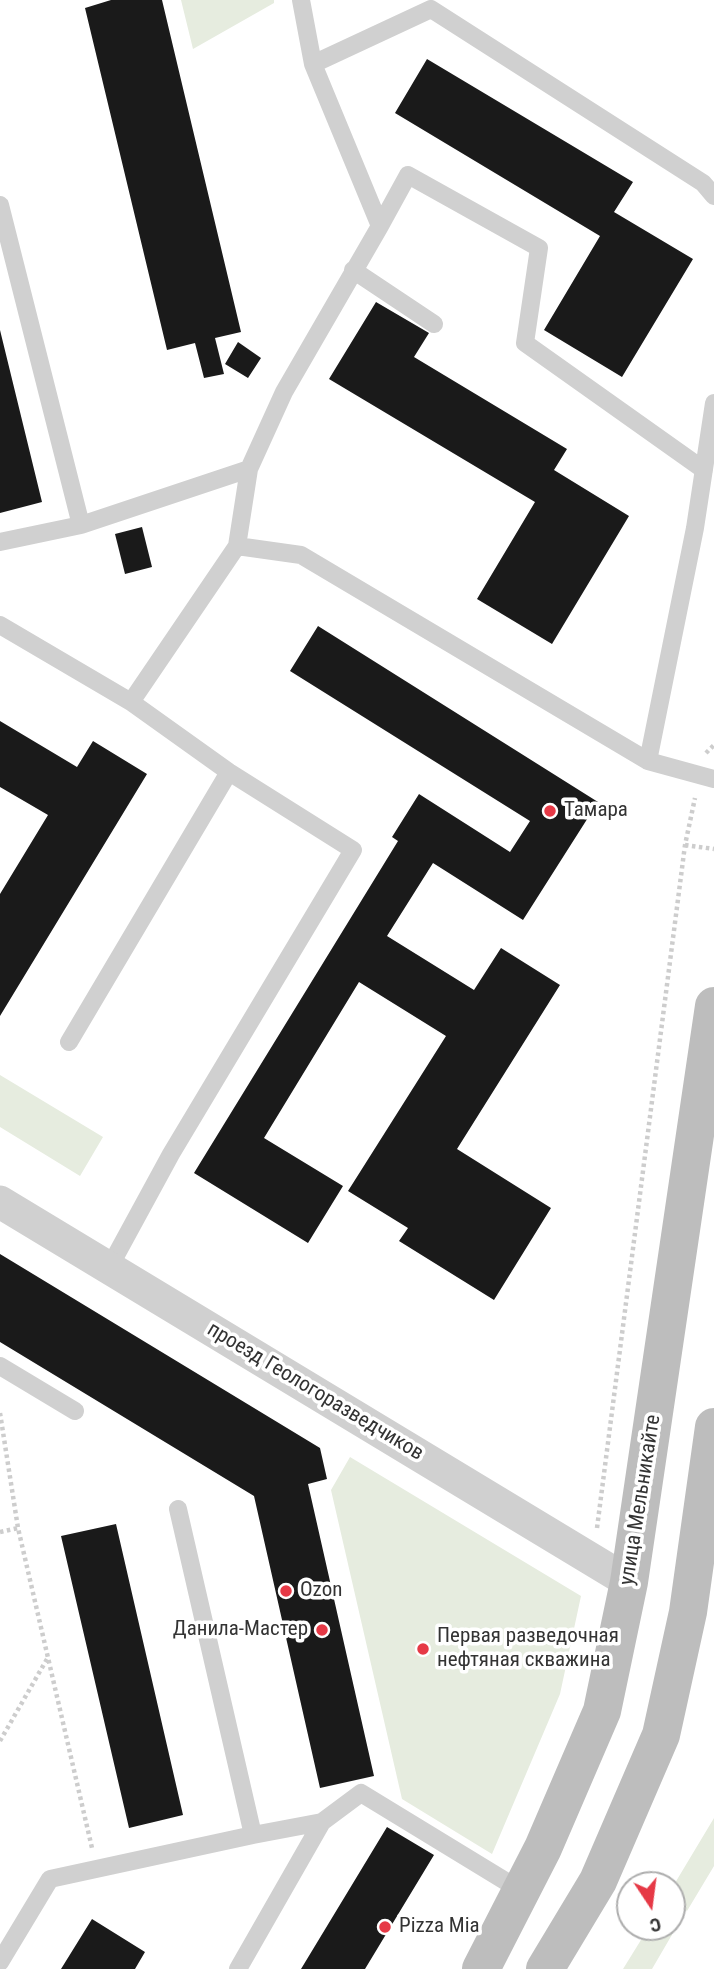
<!DOCTYPE html>
<html>
<head>
<meta charset="utf-8">
<style>
  body { margin:0 }
  #map { position:relative; width:714px; height:1969px; overflow:hidden; background:#fff; font-family:"Roboto Condensed",sans-serif }
  canvas { display:block }
  .north { position:absolute; left:616px; top:1871px; width:70px; height:70px; box-sizing:border-box; background:#fff; border:2px solid #adadad; border-radius:50%; rotate:167deg; font-size:19px; font-weight:700; line-height:28px; text-align:center; color:#333 }
  .north::after { content:''; display:block; margin:auto; width:24px; height:32px; background:#e63946; clip-path:polygon(50% 0,100% 100%,50% 72%,0 100%) }
</style>
</head>
<body>
<div id="map">
<canvas width="714" height="1969"></canvas>
<div class="north">С</div>
</div>
<script>
const context = document.querySelector('canvas').getContext('2d');
context.lineJoin = 'round';
function paint(path, color) { context.fillStyle = color; context.fill(path, 'evenodd'); }
const toPath = rows => new Path2D(rows.map(r => 'M' + r).join(''));
function strokePath(path, color, width, dash) { context.strokeStyle = color; context.lineWidth = width; context.lineCap = dash ? 'butt' : 'round'; context.setLineDash(dash || []); context.stroke(path); }
function label(font, color, halo, rows, align = 'center') {
  context.font = font + ' "Roboto Condensed",sans-serif'; context.lineWidth = 7; context.setLineDash([]); context.textBaseline = 'middle'; context.strokeStyle = halo; context.fillStyle = color; for (const [text, x, y, turn = 0] of rows) {
    context.save(); context.translate(x, y); context.rotate((+turn || 0) * Math.PI / 180); context.textAlign = isNaN(turn) ? turn : align; if (halo) context.strokeText(text, 0, 0); context.fillText(text, 0, 0); context.restore();
  }
}
paint(toPath([
  [181,0,274,0,274,3,193,49],
  [0,1075,103,1137,80,1176,0,1127],
  [350,1457,581,1596,560,1694,492,1854,402,1799,331,1490],
  [714,1818,714,1866,687,1911,672,1902,672,1888],
  [649,1927,663,1927,673,1933,652,1969,623,1969]
]), '#e6ecdf');
paint(toPath([
  [111,0,162,0,241,332,215,338,224,374,204,378,195,343,167,350,85,8],
  [427,59,633,182,614,212,693,259,622,377,544,330,600,236,395,113],
  [376,302,429,333,414,357,567,449,554,470,629,516,552,644,477,599,535,502,329,379],
  [0,330,42,502,0,513],
  [238,342,261,358,248,378,225,364],
  [142,527,152,567,125,574,115,534],
  [318,626,598,802,523,920,433,863,387,936,474,990,501,948,560,985,457,1149,551,1208,494,1300,399,1241,408,1228,348,1191,446,1036,359,982,264,1138,343,1186,308,1243,194,1173,398,841,392,837,419,794,510,852,530,821,290,671],
  [0,721,77,767,93,741,147,774,0,1016,0,894,48,815,0,787],
  [0,1254,320,1448,327,1479,308,1484,374,1776,320,1788,254,1496,0,1342],
  [116,1524,183,1815,129,1828,61,1536],
  [387,1827,434,1855,365,1969,301,1969],
  [92,1919,145,1952,135,1969,61,1969]
]), '#1a1a1a');
strokePath(toPath([
  [706,753,714,745],
  [685,845,714,849],
  [0,1413,18,1528,92,1848],
  [597,1528,685,845,695,798],
  [0,1532,18,1528],
  [0,1741,47,1659]
]), '#cdcdcd', 4.5, [3.5, 3.5]);
strokePath(toPath([
  [301,0,313,64],
  [0,205,81,525,0,542],
  [353,270,434,324],
  [704,470,525,343,539,248,408,175,380,226,313,64,431,9,703,183,714,196],
  [81,525,249,469],
  [237,546,249,469,284,392,380,226],
  [0,625,131,702,229,772,353,850,171,1154,109,1268],
  [131,702,237,546,301,555,648,761,714,779],
  [648,761,695,528,714,403],
  [69,1042,229,772],
  [0,1366,75,1411],
  [178,1509,253,1835,322,1822],
  [0,1962,50,1879,253,1835],
  [238,1969,322,1822,361,1793,520,1890]
]), '#d0d0d0', 18);
strokePath(toPath([
  [0,1202,629,1582]
]), '#d0d0d0', 33);
strokePath(toPath([
  [481,1969,543,1848,602,1711,629,1582,714,1006],
  [545,1969,598,1881,661,1735,688,1612,714,1427]
]), '#bdbdbd', 38);
for (const [x, y, r, color] of [
  [550,811,7,"#e63946"],
  [286,1591,7,"#e63946"],
  [322,1630,7,"#e63946"],
  [423,1649,7,"#e63946"],
  [385,1927,7,"#e63946"]
]) { const dot = new Path2D(); dot.arc(x, y, r, 0, 2 * Math.PI); context.fillStyle = color; context.fill(dot); strokePath(dot, '#fff', 2.5); }
label('21px', '#333', '#fff', [
  ["Тамара",564,811],
  ["Ozon",300,1591],
  ["Данила-Мастер",308,1630,"right"],
  ["Первая разведочная",437,1637],
  ["нефтяная скважина",437,1661],
  ["Pizza Mia",399,1927]
], 'left');
label('21px', '#333', '#fff', [
  ["проезд Геологоразведчиков",315,1392,31],
  ["улица Мельникайте",641,1500,-81]
]);
</script>
</body>
</html>
